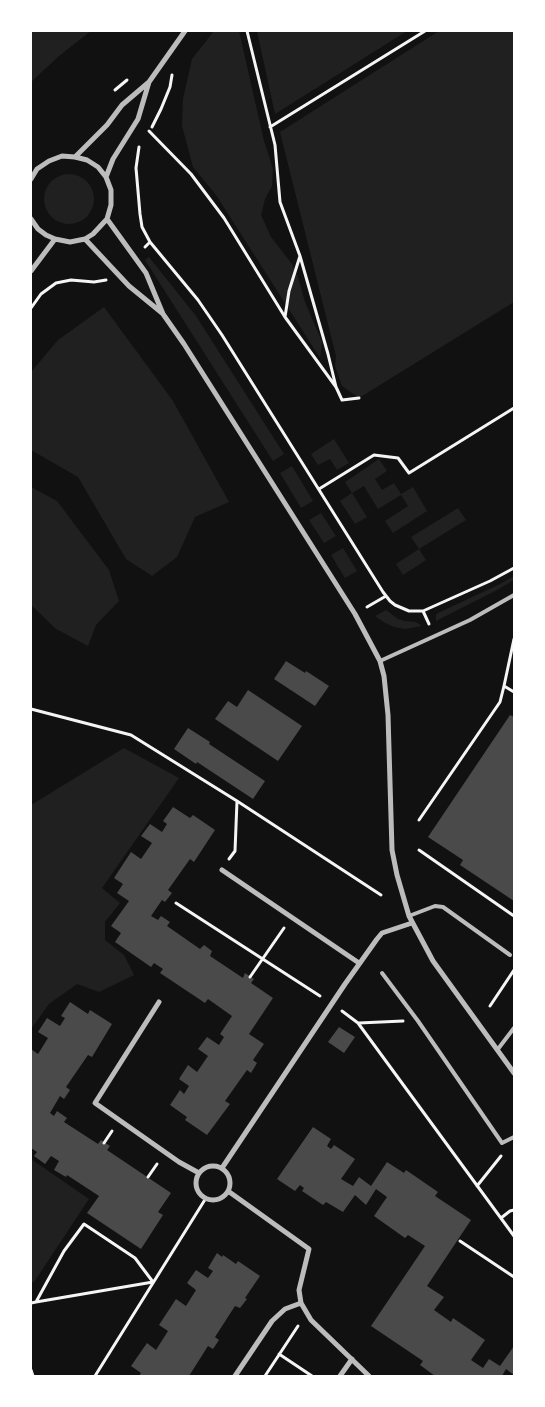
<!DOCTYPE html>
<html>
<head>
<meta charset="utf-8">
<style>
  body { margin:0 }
  #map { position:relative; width:545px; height:1407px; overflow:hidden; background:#111; font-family:"Fira Sans",sans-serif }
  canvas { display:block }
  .frame { position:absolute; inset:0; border:32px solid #fff; pointer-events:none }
</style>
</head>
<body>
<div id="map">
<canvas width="545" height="1407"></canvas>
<div class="frame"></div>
</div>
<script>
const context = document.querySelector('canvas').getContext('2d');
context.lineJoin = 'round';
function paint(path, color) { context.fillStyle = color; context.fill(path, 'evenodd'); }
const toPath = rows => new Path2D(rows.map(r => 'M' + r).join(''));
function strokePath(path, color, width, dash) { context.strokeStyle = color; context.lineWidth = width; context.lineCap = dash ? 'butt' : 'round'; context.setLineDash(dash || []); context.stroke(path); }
paint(toPath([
  [31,31,91,31,59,56,31,82],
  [214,31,239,31,264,141,273,169,272,186,265,199,261,215,271,237,292,264,298,277,305,302,322,342,320,358,216,195,193,167,182,126,183,99,192,59],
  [257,31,407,31,275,114],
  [439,31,514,31,514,302,359,398,342,386,335,366,336,356,280,132],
  '44 199a25 25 0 1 1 50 0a25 25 0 1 1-50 0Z',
  [149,257,196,316,284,454,273,461,145,260],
  [104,307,173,401,229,502,195,517,177,557,152,576,126,559,78,477,31,450,31,372,58,340],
  [334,439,349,463,337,470,330,459,318,465,311,454],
  [379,459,387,471,375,479,382,490,394,483,401,494,413,487,427,511,393,533,385,521,408,506,401,495,378,509,364,486,352,493,367,517,355,524,340,501,352,493,345,482],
  [292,466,313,501,301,508,280,473],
  [31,487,57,501,109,570,119,601,96,625,88,646,56,629,31,605],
  [458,508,466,520,419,549,426,560,403,575,396,564,419,549,411,537],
  [321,513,336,536,324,543,309,520],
  [343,548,357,571,345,578,331,555],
  [514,576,514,580,497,590,436,621,436,615,438,613,500,584],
  [386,610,398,619,405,621,416,622,422,626,405,629,394,627,385,623,375,616],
  [124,748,179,778,102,888,120,903,105,922,105,940,124,955,134,975,99,992,77,984,49,1004,31,1029,31,805],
  [31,1159,89,1199,34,1282,31,1282]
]), '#202020');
paint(toPath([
  [286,661,305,673,306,671,329,686,315,706,274,679],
  [248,690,302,726,278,761,215,719,228,701,237,707],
  [510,715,514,717,514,901,460,865,463,860,428,837],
  [188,728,210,742,209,744,265,781,253,799,197,762,196,764,174,749],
  [173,807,190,818,193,815,215,830,194,862,190,859,168,890,172,893,165,902,162,900,151,916,158,920,161,916,170,922,167,926,200,949,204,945,212,951,210,956,243,978,245,973,254,979,251,983,273,998,249,1034,264,1044,253,1060,257,1063,251,1073,247,1070,225,1101,230,1104,207,1135,185,1120,187,1117,170,1105,180,1090,184,1094,189,1086,179,1079,188,1065,197,1072,208,1056,198,1049,207,1037,219,1045,224,1037,220,1034,232,1016,208,999,205,1003,160,973,163,969,154,963,151,967,115,942,121,933,111,926,129,901,117,893,123,884,114,878,131,852,141,859,152,843,141,836,150,824,162,832,167,824,163,821],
  [70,1002,88,1014,90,1010,112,1024,92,1057,88,1055,66,1087,70,1090,64,1099,60,1096,50,1113,54,1116,57,1111,67,1118,64,1122,98,1144,101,1140,110,1146,107,1150,171,1193,158,1212,163,1215,141,1249,87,1213,99,1196,67,1175,66,1177,54,1170,59,1161,51,1156,45,1164,34,1156,37,1152,31,1148,31,1049,38,1054,48,1038,38,1032,47,1018,60,1026,65,1018,61,1016],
  [339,1027,355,1037,344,1053,328,1042],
  [313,1127,331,1139,327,1146,331,1149,334,1145,355,1159,341,1179,353,1186,359,1177,371,1186,387,1162,404,1173,406,1170,438,1192,435,1196,471,1220,427,1286,444,1297,434,1310,451,1322,453,1318,485,1340,471,1360,483,1368,489,1359,500,1366,514,1346,514,1375,506,1369,502,1376,435,1376,420,1365,423,1361,371,1326,425,1246,408,1235,405,1238,374,1216,387,1197,376,1189,366,1205,355,1195,343,1212,326,1202,323,1205,302,1191,304,1188,300,1185,295,1191,277,1179],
  [217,1253,222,1257,223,1255,236,1264,238,1261,260,1276,245,1298,247,1299,240,1308,235,1306,215,1337,219,1340,213,1349,208,1346,189,1376,139,1376,141,1373,131,1366,147,1343,156,1350,168,1331,159,1325,176,1299,186,1306,196,1290,187,1283,196,1270,208,1278,213,1271,208,1268]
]), '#4a4a4a');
strokePath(toPath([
  [247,31,275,145,280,202,300,256,328,354,336,387],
  [115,90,127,80],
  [152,127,161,109,170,87,172,75],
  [270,127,425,31],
  [149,131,191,174,224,218,285,317,336,387,342,400,359,398],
  [139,147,136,168,140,214,142,227,150,242,145,247],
  [150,242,198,300,222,335,383,592,390,601,395,605,409,611,423,611,490,581,514,568],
  [31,308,41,294,56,283,71,280,94,282,106,280],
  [285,317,289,291,300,256],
  [319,489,374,455,398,458,409,473,514,408],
  [367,607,386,596],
  [423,611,429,624],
  [504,686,514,639],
  [31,709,131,735,237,801,381,895],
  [419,820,500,702,504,686,514,692],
  [419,850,514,916],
  [229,859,235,851,237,801],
  [176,903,320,996],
  [250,977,284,928],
  [490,1006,514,970],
  [342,1011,358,1023,514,1236],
  [359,1023,403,1021],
  [104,1143,112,1131],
  [148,1177,157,1164],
  [477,1186,501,1156],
  [501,1218,510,1211,514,1210],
  [460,1241,514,1277],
  [31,1303,36,1302,64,1251,84,1224,135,1258,153,1282,36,1302],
  [279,1354,312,1376],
  [31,1370,33,1376],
  [95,1376,206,1198],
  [265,1376,298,1326]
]), '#f5f5f5', 3);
strokePath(toPath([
  [380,661,470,620,514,595],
  [409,916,435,906,443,907,510,955],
  [382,973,418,1021,502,1143,514,1137],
  [498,1049,514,1028]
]), '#bcbcbc', 4);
strokePath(toPath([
  [75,157,107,125,122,105,149,82,185,31],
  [106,177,113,159,138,119,149,82],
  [31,179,37,169,49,161,62,156,75,157,87,160,98,167,106,177,111,190,111,205,107,219,93,234,85,239,70,242,55,239,46,235,38,229,31,219],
  [107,219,146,273,163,314,184,344,355,614,380,661,384,676,388,715,392,850,397,875,409,916,433,961,514,1073],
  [85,239,129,286,162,313],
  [31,271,55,239],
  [222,870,359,963],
  [159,1002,95,1103,179,1162,199,1173],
  '196 1183a17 17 0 1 1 34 0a17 17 0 1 1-34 0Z',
  [222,1168,345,984,377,939,382,933,412,923],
  [228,1191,309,1249,299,1290,301,1303,311,1320,369,1376],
  [235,1376,272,1321,285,1309,301,1303],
  [340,1376,352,1359]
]), '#bcbcbc', 5);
</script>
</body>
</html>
